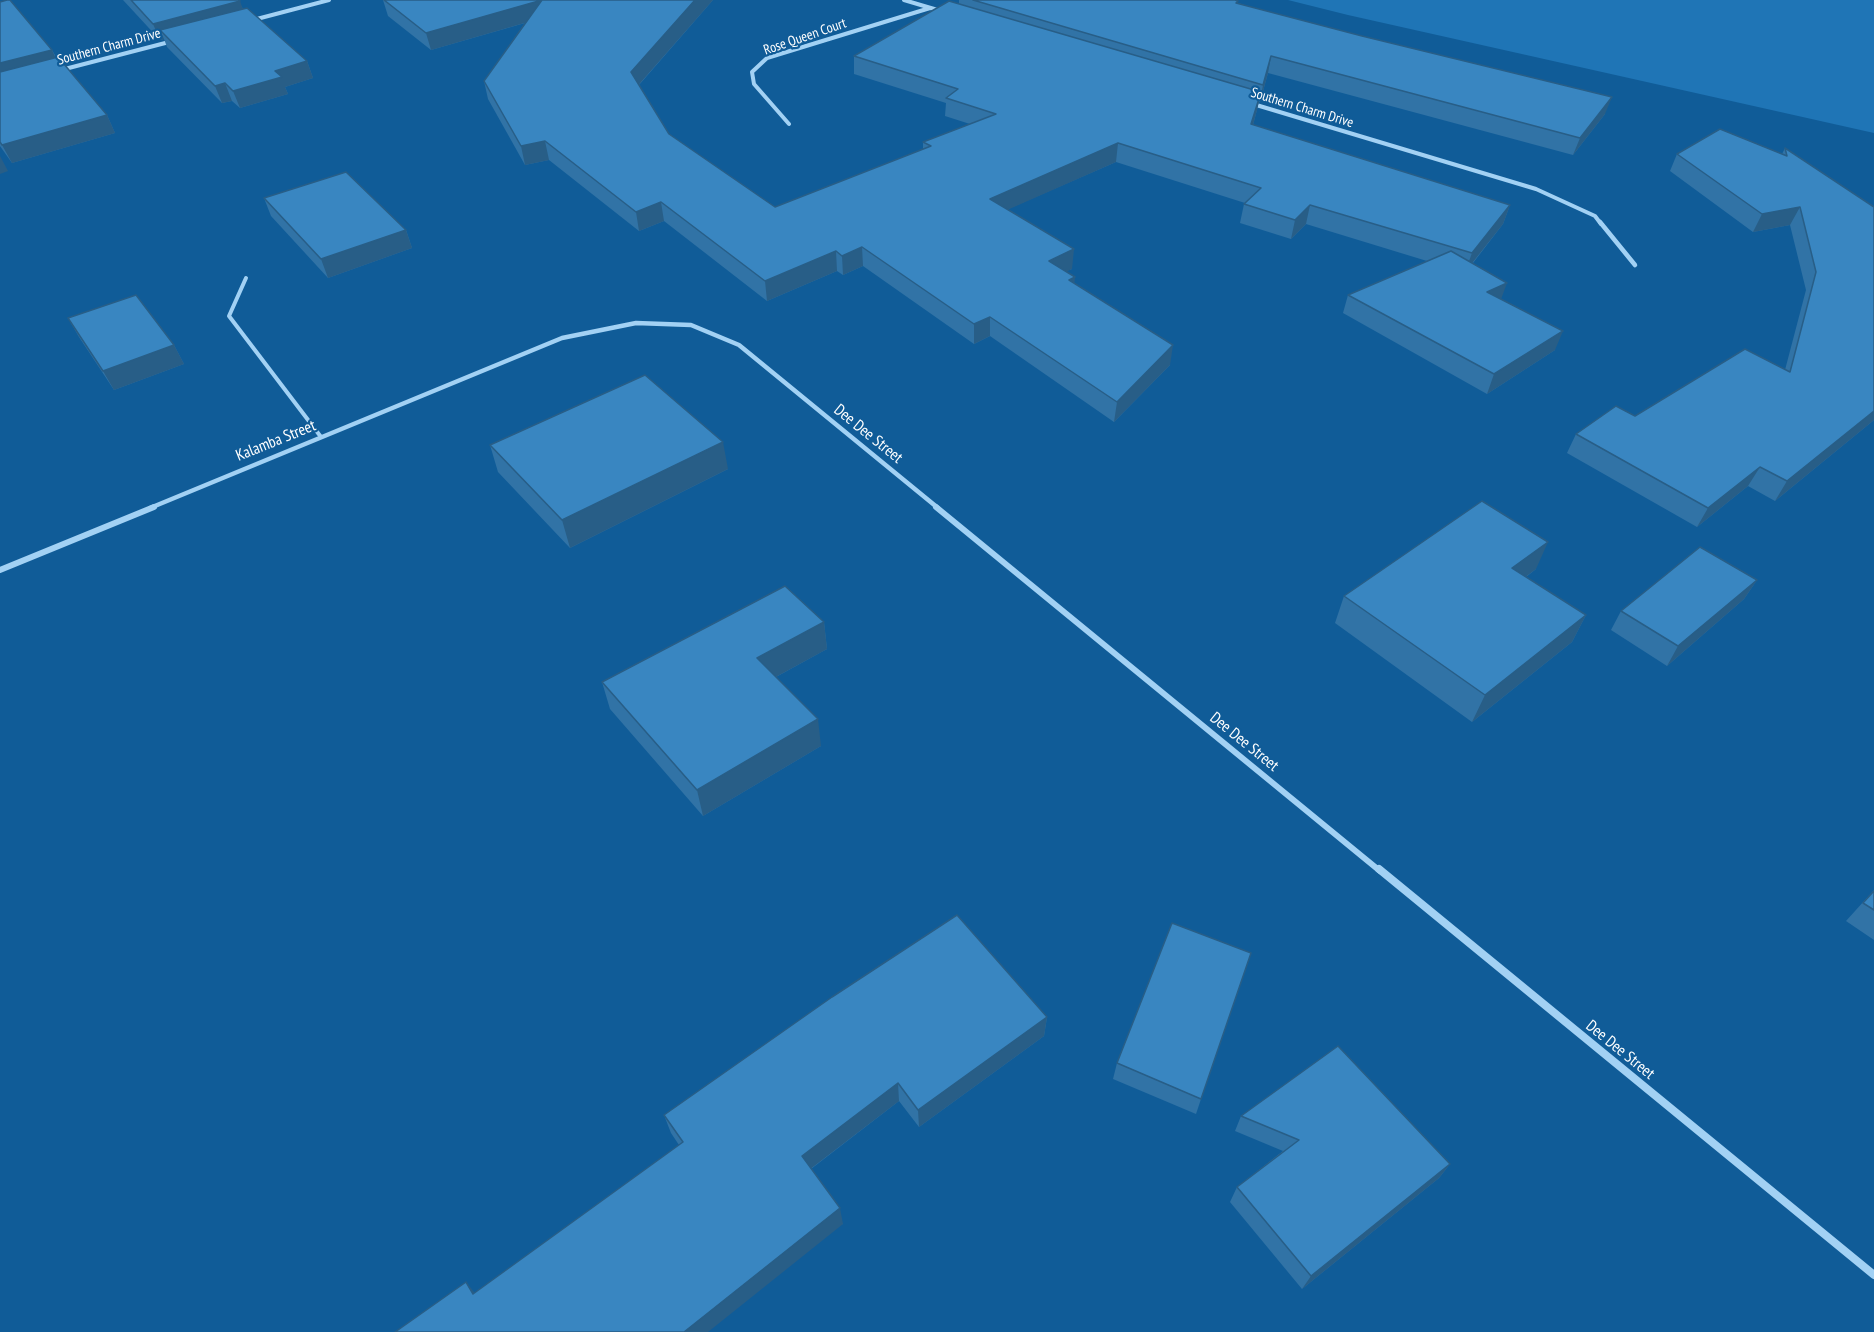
<!DOCTYPE html>
<html>
<head>
<meta charset="utf-8">
<style>
  body { margin:0 }
  canvas { display:block; background:#105c98 }
</style>
</head>
<body>
<canvas width="1874" height="1332"></canvas>
<script>
const context = document.querySelector('canvas').getContext('2d');
context.lineJoin = 'round';
function paint(path, color) { context.fillStyle = color; context.fill(path, 'evenodd'); }
const toPath = rows => new Path2D(rows.map(r => 'M' + r).join(''));
function strokePath(path, color, width, dash) { context.strokeStyle = color; context.lineWidth = width; context.lineCap = dash ? 'butt' : 'round'; context.setLineDash(dash || []); context.stroke(path); }
function label(font, color, halo, rows, align = 'center') {
  context.font = font + ' "PT Sans Narrow",sans-serif'; context.lineWidth = 4.5; context.setLineDash([]); context.textBaseline = 'middle'; context.strokeStyle = halo; context.fillStyle = color; for (const [text, x, y, turn = 0] of rows) {
    context.save(); context.translate(x, y); context.rotate((+turn || 0) * Math.PI / 180); context.textAlign = isNaN(turn) ? turn : align; if (halo) context.strokeText(text, 0, 0); context.fillText(text, 0, 0); context.restore();
  }
}
paint(toPath([
  [1288,0,1874,0,1874,133,1348,15]
]), '#1f75b6');
strokePath(toPath([
  [246,278,229,316,321,437]
]), '#a2d1f4', 4);
strokePath(toPath([
  [904,0,941,11],
  [253,20,329,0],
  [61,70,173,41],
  [1253,104,1536,189,1595,216,1601,224],
  [789,124,754,84,752,72,767,58,930,8]
]), '#a2d1f4', 4);
strokePath(toPath([
  [1600,222,1635,265],
  [150,508,562,338,636,323,691,325,739,345,938,508]
]), '#a2d1f4', 4.5);
strokePath(toPath([
  [936,507,1380,871],
  [0,570,154,507]
]), '#a2d1f4', 6);
strokePath(toPath([
  [1379,869,1874,1275]
]), '#a2d1f4', 8);
paint(toPath([
  [123,0,238,0,243,9,307,61,313,78,285,87,288,94,240,108,232,101,222,103,167,47,164,39,160,40],
  [383,0,713,0,639,85,669,134,775,207,923,149,923,142,970,124,945,116,946,103,854,74,854,56,959,3,959,0,1235,0,1238,3,1605,114,1573,155,1268,73,1260,102,1259,102,1253,125,1510,205,1503,224,1473,263,1501,300,1555,350,1487,394,1343,313,1348,295,1427,261,1306,224,1291,239,1240,223,1244,204,1245,203,1116,162,1008,209,1072,269,1066,271,1074,283,1170,365,1114,422,990,336,974,344,863,266,843,275,837,271,767,301,664,221,639,231,549,160,525,165,488,99,484,81,525,23,431,50,388,16],
  [0,2,52,50,56,57,107,115,115,133,12,163,0,146],
  [1785,148,1874,420,1775,501,1748,486,1697,527,1567,453,1576,434,1785,370,1806,290,1790,225,1753,232,1670,171,1677,154,1782,154],
  [264,198,406,230,412,248,328,278,271,216],
  [68,318,174,345,184,364,114,390,79,337],
  [490,445,728,469,570,548,498,472],
  [1536,569,1526,577,1586,615,1572,642,1472,722,1335,623,1344,596],
  [1757,580,1744,599,1667,666,1611,630,1621,611],
  [824,622,827,649,776,677,821,746,703,816,610,709,602,682],
  [1874,890,1874,940,1846,921],
  [1047,1017,1044,1036,919,1127,899,1101,811,1169,843,1224,475,1293,679,1145,671,1133,664,1115],
  [1117,1063,1201,1099,1196,1114,1113,1079],
  [1241,1116,1450,1164,1439,1178,1302,1289,1230,1202,1237,1187,1283,1151,1235,1131]
]), '#3173a6');
paint(toPath([
  [542,0,545,17,431,50,426,33],
  [695,0,713,0,634,90,631,72],
  [240,1,246,18,160,30,164,39,160,40,153,24],
  [52,50,60,67,0,83,0,63],
  [1271,56,1268,73,1260,102,1263,85],
  [307,61,313,78,285,87,288,94,240,108,233,91,275,71],
  [225,83,232,101,222,103,215,86],
  [1261,92,1257,110,1248,143,1251,124],
  [1612,97,1605,114,1573,155,1580,138],
  [107,115,115,133,12,163,2,145],
  [545,141,549,160,525,165,521,146],
  [1118,143,1116,162,989,218,990,199],
  [0,156,8,171,0,174],
  [661,202,664,221,639,231,636,212],
  [1310,205,1306,224,1291,239,1295,220],
  [1510,205,1503,224,1465,272,1472,253],
  [1800,207,1790,225,1753,232,1762,214],
  [406,230,412,248,328,278,321,259],
  [862,247,863,266,843,275,842,256],
  [1074,249,1072,269,1047,280,1049,261],
  [836,251,837,271,767,301,765,281],
  [1075,277,1073,297,1069,280],
  [1507,283,1500,302,1487,292],
  [990,317,990,336,974,344,974,324],
  [1563,331,1555,350,1487,394,1494,374],
  [174,345,184,364,114,390,103,371],
  [1173,345,1170,365,1114,422,1117,402],
  [1874,411,1874,420,1775,501,1787,481],
  [723,442,728,469,570,548,562,520],
  [1760,467,1748,486,1697,527,1708,508],
  [1548,542,1536,569,1500,596,1512,568],
  [1757,580,1744,599,1667,666,1678,646],
  [1586,615,1572,642,1472,722,1485,695],
  [824,622,827,649,761,685,757,658],
  [818,719,821,746,703,816,697,790],
  [1047,1017,1044,1036,919,1127,918,1110],
  [898,1083,899,1101,805,1173,802,1156],
  [1450,1164,1439,1178,1302,1289,1311,1276],
  [840,1208,843,1224,708,1332,684,1332],
  [466,1282,478,1297,473,1294]
]), '#285e87');
const building = toPath([
  [7,0,10,0,52,50,0,63,0,2,7,0],
  [131,0,238,0,240,1,153,24,131,0],
  [384,0,542,0,426,33,384,0],
  [542,0,695,0,631,72,669,134,775,207,931,146,923,142,996,114,946,98,958,89,854,56,949,1,1261,92,1251,124,1510,205,1472,253,1310,205,1295,220,1244,204,1261,188,1118,143,990,199,1074,249,1049,261,1075,277,1069,280,1173,345,1117,402,990,317,974,324,862,247,842,256,836,251,765,281,661,202,636,212,545,141,521,146,484,81,542,0],
  [973,0,1235,0,1238,1,1236,3,1362,36,1612,97,1580,138,1271,56,1263,85,973,0],
  [247,8,307,61,275,71,282,77,233,91,225,83,215,86,160,30,247,8],
  [58,57,107,115,2,145,0,142,0,72,58,57],
  [1720,129,1787,156,1785,148,1874,207,1874,411,1787,481,1760,467,1708,508,1576,434,1616,406,1635,416,1745,349,1790,372,1816,272,1800,207,1762,214,1677,154,1720,129],
  [346,172,406,230,321,259,264,198,346,172],
  [1451,251,1507,283,1487,292,1563,331,1494,374,1348,295,1451,251],
  [136,295,174,345,103,371,68,318,136,295],
  [645,375,723,442,562,520,490,445,645,375],
  [1482,501,1548,542,1512,568,1586,615,1485,695,1344,596,1482,501],
  [1700,547,1757,580,1678,646,1621,611,1700,547],
  [785,586,824,622,757,658,818,719,697,790,602,682,785,586],
  [1874,891,1874,910,1863,903,1874,891],
  [957,915,1047,1017,918,1110,898,1083,802,1156,840,1208,684,1332,395,1332,466,1282,473,1294,683,1142,664,1115,832,997,957,915],
  [1172,923,1251,953,1201,1099,1117,1063,1172,923],
  [1338,1046,1450,1164,1311,1276,1237,1187,1299,1140,1241,1116,1338,1046]
]);
paint(building, '#3986c1');
strokePath(building, '#285e87', 1.5);
label('14px', '#fff', '#105c98', [
  ["Rose Queen Court",805,37,-19],
  ["Southern Charm Drive",109,47,-15],
  ["Southern Charm Drive",1302,108,17]
]);
label('16px', '#fff', '#105c98', [
  ["Dee Dee Street",868,434,39],
  ["Kalamba Street",276,441,-22],
  ["Dee Dee Street",1244,742,39],
  ["Dee Dee Street",1620,1050,39]
]);
</script>
</body>
</html>
